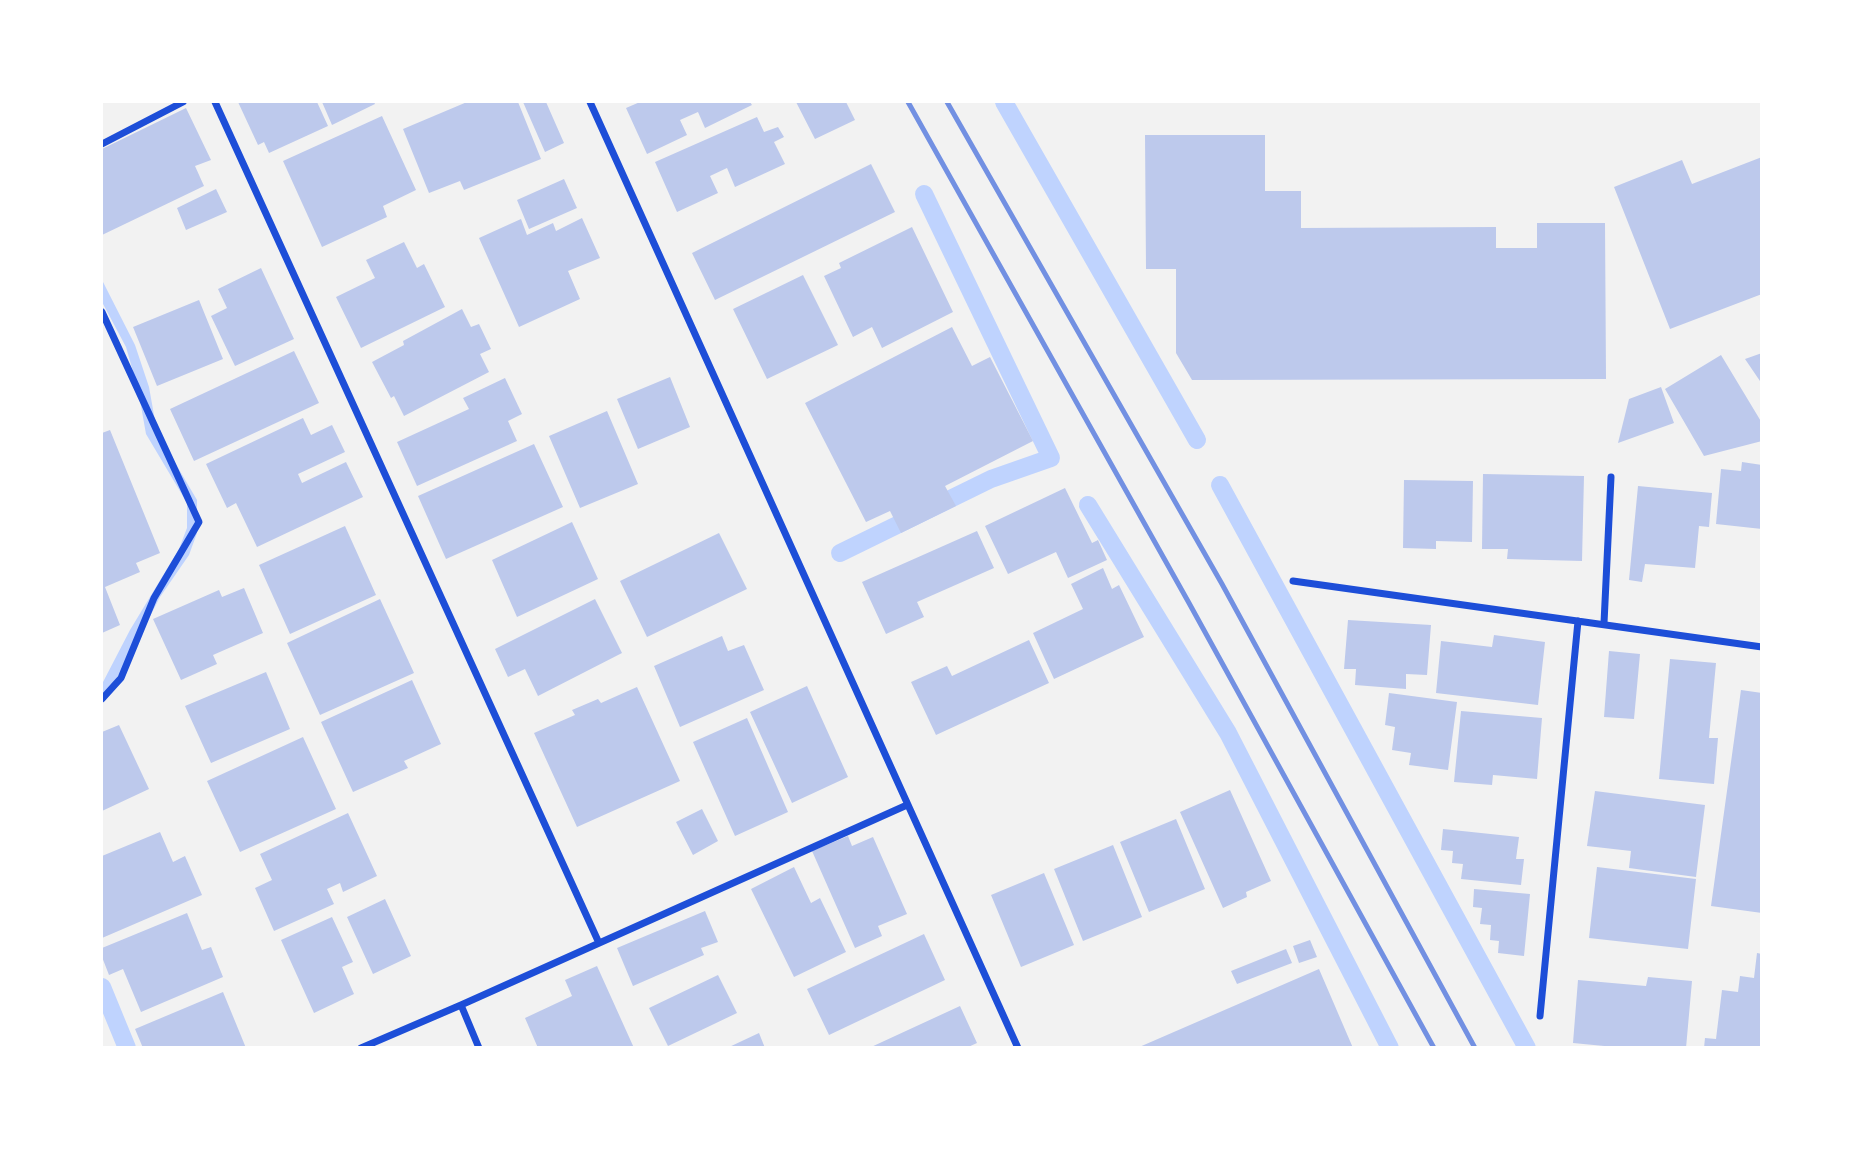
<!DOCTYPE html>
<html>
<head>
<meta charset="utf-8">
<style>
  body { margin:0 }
  #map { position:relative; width:1863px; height:1149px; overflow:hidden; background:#f2f2f2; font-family:"Source Serif 4",serif }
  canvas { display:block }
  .frame { position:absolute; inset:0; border:103px solid #fff; pointer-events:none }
</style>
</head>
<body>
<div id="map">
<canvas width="1863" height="1149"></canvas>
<div class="frame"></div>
</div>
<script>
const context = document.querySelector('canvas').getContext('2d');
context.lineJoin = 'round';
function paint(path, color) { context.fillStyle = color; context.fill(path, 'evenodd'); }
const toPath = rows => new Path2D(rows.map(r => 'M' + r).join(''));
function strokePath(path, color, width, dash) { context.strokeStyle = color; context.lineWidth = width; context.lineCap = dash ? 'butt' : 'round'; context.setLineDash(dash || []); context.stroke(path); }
paint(toPath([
  [102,280,135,345,149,387,157,432,197,500,197,533,189,555,160,597,127,661,102,702,102,684,130,630,179,549,187,528,187,503,146,434,138,389,126,347,102,302]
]), '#bfd3fe');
strokePath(toPath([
  [1004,102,1197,440],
  [1220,485,1527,1048],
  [1088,505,1228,733,1390,1048],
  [840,553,991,479,1051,458,924,194],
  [102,987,127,1048]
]), '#bfd3fe', 18);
paint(toPath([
  [238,102,317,102,328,126,269,153,264,142,258,145],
  [322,102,374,102,375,104,332,125],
  [467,102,518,102,541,159,464,190,460,181,429,193,403,129],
  [523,102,546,102,564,143,545,152],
  [640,102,750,102,752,105,705,128,698,112,680,120,687,135,647,154,626,108],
  [796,102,846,102,855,120,815,139],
  [186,108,211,160,195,166,204,186,102,235,102,149],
  [382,116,416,190,383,206,387,217,322,247,283,161],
  [757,117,764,132,778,127,784,137,774,142,785,164,735,187,727,168,710,176,718,193,677,212,655,162],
  [1145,135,1265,135,1265,191,1301,191,1301,228,1496,227,1496,248,1537,248,1537,223,1605,223,1606,379,1192,380,1176,353,1176,269,1146,269],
  [1762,157,1762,294,1670,329,1614,187,1682,160,1692,184],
  [871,164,895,212,715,300,692,253],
  [564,179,577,208,529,229,517,200],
  [216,189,227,212,186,230,177,208],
  [582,218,600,258,568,271,580,299,519,327,479,238,521,219,527,235,553,223,556,231],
  [912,227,953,312,882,348,872,327,853,337,824,276,841,268,839,263],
  [404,242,417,268,424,264,445,307,361,348,336,297,375,278,366,260],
  [261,268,294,339,235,366,211,316,227,308,218,289],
  [803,275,838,345,767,379,733,309],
  [199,300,223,359,157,386,133,327],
  [462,309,471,327,479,324,491,349,480,354,489,372,404,416,394,396,391,398,372,362,404,345,403,341],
  [952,327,972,366,990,357,1033,441,945,486,956,506,901,533,890,511,866,522,805,403],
  [294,351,319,403,194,461,170,409],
  [1762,353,1762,384,1745,359],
  [1721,355,1762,423,1762,441,1704,456,1665,389],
  [670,377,690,427,638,449,617,399],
  [505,378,522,414,508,421,517,441,417,486,397,442,469,409,463,398],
  [1661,387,1674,423,1618,443,1629,399],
  [607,411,638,484,580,508,549,436],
  [303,418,311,435,332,425,345,452,298,474,302,483,346,462,363,497,257,547,236,503,227,508,206,464],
  [110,430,160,553,136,563,140,572,105,587,120,625,102,633,102,433],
  [534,444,563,507,446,559,418,496],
  [1742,462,1762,465,1762,529,1716,524,1721,469,1741,471],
  [1483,474,1584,476,1582,561,1507,559,1508,549,1482,549],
  [1404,480,1473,481,1472,542,1436,541,1436,549,1403,548],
  [1638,486,1712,493,1709,527,1699,526,1695,568,1645,564,1642,582,1629,580],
  [1065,488,1092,543,1098,540,1107,560,1068,578,1056,552,1008,574,985,526],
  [572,522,598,579,517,617,492,560],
  [345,526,376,595,290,634,259,565],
  [977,531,994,568,917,602,924,617,886,634,862,582],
  [719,533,747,589,647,637,620,581],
  [1103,568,1112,589,1119,585,1144,637,1054,679,1033,633,1083,609,1071,584],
  [244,588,263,633,213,655,217,664,181,680,153,619,219,590,222,597],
  [380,599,414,673,320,715,287,643],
  [595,599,622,653,538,696,525,669,508,677,495,649],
  [1348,620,1431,625,1427,675,1406,674,1406,689,1355,685,1356,669,1344,669],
  [1494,635,1545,642,1538,705,1436,693,1441,641,1492,647],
  [722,636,728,651,744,645,764,690,680,727,654,666],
  [1029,640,1049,683,936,735,911,682,947,666,952,676],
  [1609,651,1640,654,1634,719,1604,717],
  [1670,659,1716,663,1709,738,1718,738,1714,784,1659,779],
  [266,672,290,729,211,763,185,706],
  [412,680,441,744,404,761,408,768,353,792,321,722],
  [807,686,848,777,792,803,750,712],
  [637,687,680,781,577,827,534,733,575,715,572,710,598,699,601,703],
  [1741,690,1762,693,1762,913,1711,906],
  [1389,693,1457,702,1448,770,1409,765,1411,753,1392,750,1395,727,1385,725],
  [1461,711,1542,718,1537,779,1493,775,1492,785,1454,782],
  [747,718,788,812,735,836,693,742],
  [119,725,149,789,102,811,102,732],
  [303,737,336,809,240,852,207,781],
  [1230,790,1271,881,1246,892,1247,897,1223,908,1180,812],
  [1595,791,1705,805,1696,877,1629,868,1631,851,1587,846],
  [702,809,718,841,693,855,676,822],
  [348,813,377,876,343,892,340,883,327,889,334,904,274,931,255,888,272,880,260,854],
  [1176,819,1205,889,1149,912,1120,842],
  [1443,829,1519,837,1516,859,1524,859,1521,885,1461,879,1463,864,1452,863,1453,851,1441,850],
  [160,832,173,862,185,856,202,895,102,938,102,856],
  [848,836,852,846,873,837,907,914,878,926,882,936,855,948,812,851],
  [1113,845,1142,917,1083,941,1054,869],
  [794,867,811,903,820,898,846,952,794,977,751,889],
  [1597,867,1696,879,1688,949,1589,938],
  [1044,873,1074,945,1021,967,991,895],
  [1474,889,1530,894,1524,956,1498,953,1499,941,1490,940,1491,925,1480,924,1482,908,1473,907],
  [385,899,411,956,373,974,347,917],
  [705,911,718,942,701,948,704,955,633,986,617,948],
  [187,913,202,950,211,947,223,977,141,1012,123,969,109,975,102,957,102,948],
  [332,917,353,962,342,967,354,994,314,1013,281,940],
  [924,934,945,980,829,1035,807,989],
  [1310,940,1317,957,1299,963,1293,946],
  [1286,949,1292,963,1237,984,1231,971],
  [1757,953,1762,954,1762,1048,1704,1048,1705,1038,1716,1039,1722,990,1738,992,1740,976,1754,978],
  [597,966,634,1048,538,1048,525,1018,572,996,565,980],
  [1319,969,1353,1048,1137,1048],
  [718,975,737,1013,668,1046,649,1008],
  [1648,977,1692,981,1686,1048,1625,1048,1573,1043,1578,980,1646,986],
  [223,992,246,1048,143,1048,135,1029],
  [960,1006,977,1043,966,1048,869,1048],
  [759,1033,765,1048,727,1048]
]), '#bdc9ec');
strokePath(toPath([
  [215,102,599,943],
  [590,102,1018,1048],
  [102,144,183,102],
  [102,312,199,522,154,598,121,678,102,699],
  [1293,581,1762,647],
  [1604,623,1611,477],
  [461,1005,479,1048],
  [1540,1016,1578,621],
  [361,1048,461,1005,907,805]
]), '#1d4ed8', 7);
strokePath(toPath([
  [908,102,1189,603,1434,1048],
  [947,102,1222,584,1475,1048]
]), '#7290e2', 5);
</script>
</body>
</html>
